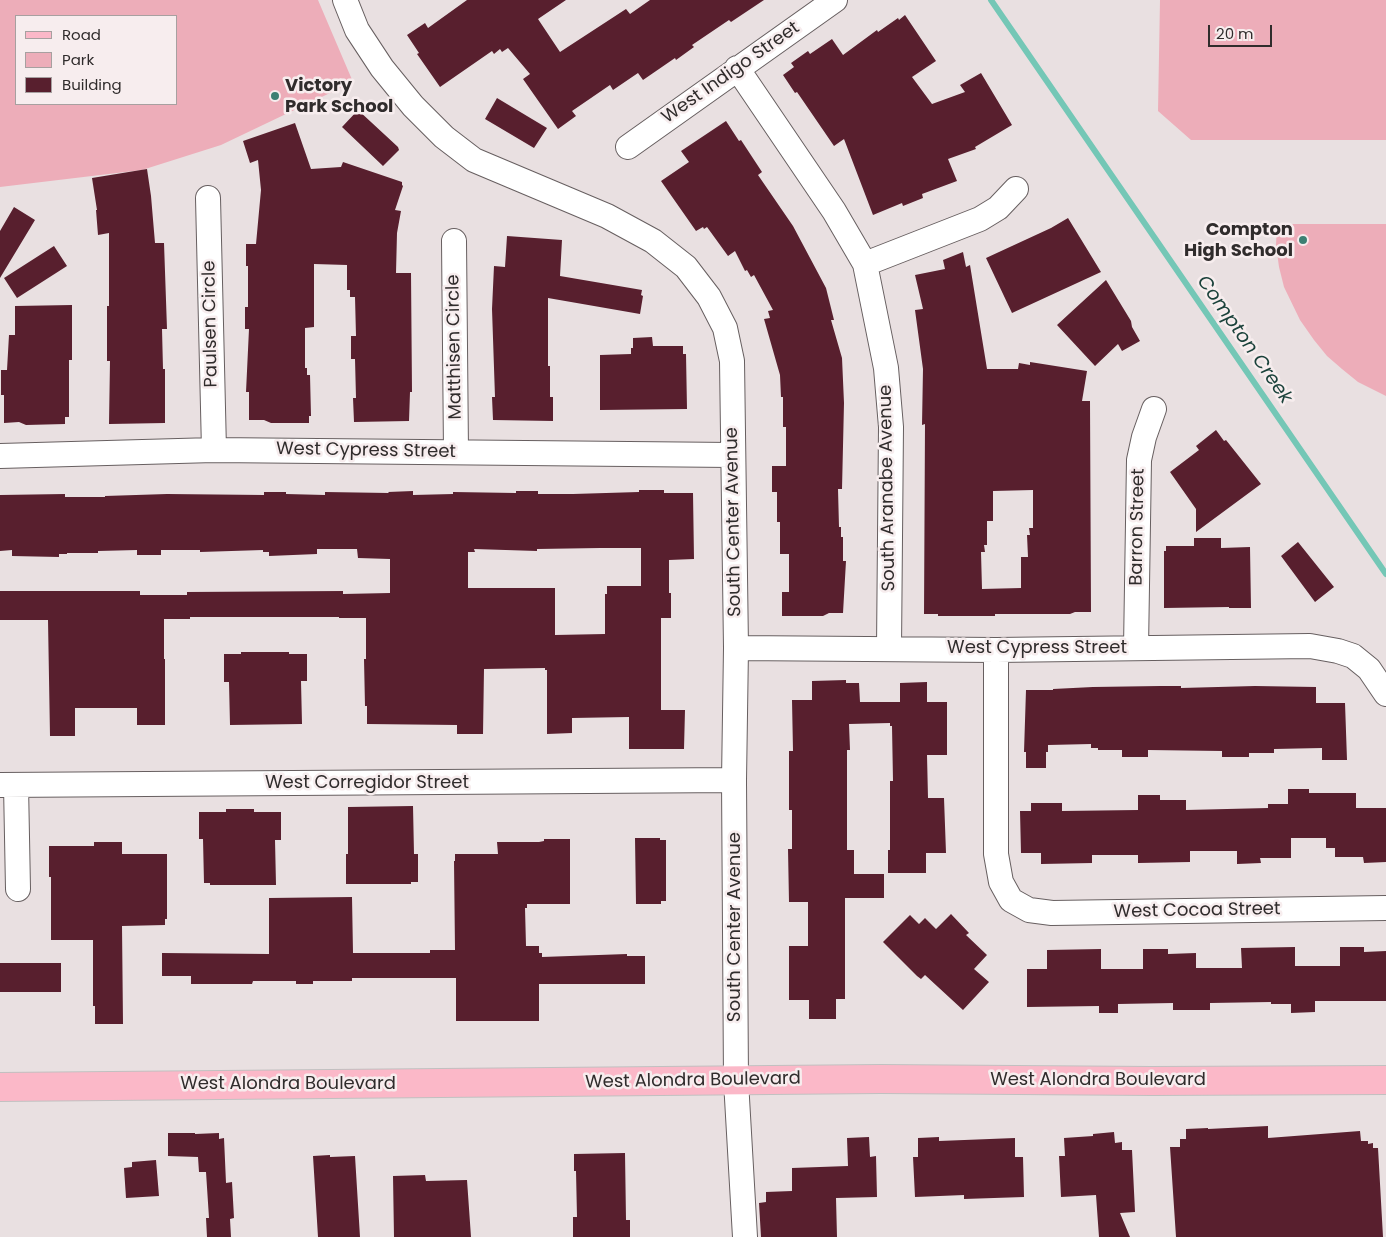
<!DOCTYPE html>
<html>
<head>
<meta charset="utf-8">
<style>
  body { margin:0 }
  #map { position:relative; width:1386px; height:1237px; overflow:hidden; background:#e9e0e1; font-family:Poppins,sans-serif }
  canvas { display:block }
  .legend { position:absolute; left:15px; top:15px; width:162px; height:90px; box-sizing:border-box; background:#f7edee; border:1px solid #a7a0a0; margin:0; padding:6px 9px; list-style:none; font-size:15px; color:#302c2c }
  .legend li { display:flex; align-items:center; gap:10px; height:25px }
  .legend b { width:25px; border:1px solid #a7a0a0 }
  .scale { position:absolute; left:1208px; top:25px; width:64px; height:22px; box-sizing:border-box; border:2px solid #302c2c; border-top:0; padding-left:6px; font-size:15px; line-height:18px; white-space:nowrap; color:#302c2c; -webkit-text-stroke:4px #f7edee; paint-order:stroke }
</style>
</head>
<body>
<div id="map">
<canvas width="1386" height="1237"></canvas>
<ul class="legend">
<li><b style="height:6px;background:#fbb8c8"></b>Road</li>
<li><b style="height:14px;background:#edadb9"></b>Park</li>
<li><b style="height:14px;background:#581f2e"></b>Building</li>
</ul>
<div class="scale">20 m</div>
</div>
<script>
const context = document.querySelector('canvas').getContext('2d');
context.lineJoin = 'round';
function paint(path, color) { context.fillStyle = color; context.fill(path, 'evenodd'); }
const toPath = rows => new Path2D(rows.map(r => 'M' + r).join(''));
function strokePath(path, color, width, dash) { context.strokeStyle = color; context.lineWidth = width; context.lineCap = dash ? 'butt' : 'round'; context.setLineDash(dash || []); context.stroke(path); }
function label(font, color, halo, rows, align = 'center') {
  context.font = font + ' Poppins,sans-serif'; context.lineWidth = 5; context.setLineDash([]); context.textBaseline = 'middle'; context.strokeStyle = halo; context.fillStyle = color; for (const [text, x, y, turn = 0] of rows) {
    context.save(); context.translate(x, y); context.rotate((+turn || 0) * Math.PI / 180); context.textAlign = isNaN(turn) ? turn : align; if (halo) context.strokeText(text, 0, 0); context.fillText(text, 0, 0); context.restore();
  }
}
paint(toPath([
  [0,0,318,0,353,82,221,145,142,170,0,187],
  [16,16,176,16,176,104,16,104],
  [1160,0,1386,0,1386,140,1191,140,1158,111],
  [1277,224,1386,224,1386,396,1358,382,1342,369,1327,356,1314,340,1300,320,1284,287,1279,267,1276,245]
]), '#edadb9');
strokePath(toPath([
  [991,0,1386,574]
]), '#74c7b6', 6);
paint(toPath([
  [467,0,566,0,538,19,560,52,626,9,630,14,650,0,764,0,731,22,729,20,692,45,694,47,676,60,675,58,643,80,638,73,613,90,610,85,572,111,576,116,558,129,523,79,530,74,508,48,502,52,500,49,494,54,492,51,440,87,417,54,419,53,407,35,425,23,428,28],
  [905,15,936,61,912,77,932,104,965,92,960,85,981,73,1012,125,975,147,976,149,948,159,957,181,922,194,923,198,903,206,902,203,873,215,844,139,834,146,797,92,795,93,783,75,794,67,791,63,808,51,810,54,832,39,843,55,877,30,878,32,898,18,899,20],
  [497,98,547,128,534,148,485,119],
  [358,110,398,147,399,150,383,166,342,127],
  [726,121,739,141,741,140,762,172,758,175,793,226,826,288,834,320,831,320,842,358,844,403,842,489,838,489,839,527,841,527,841,537,843,537,843,561,846,561,843,613,829,613,823,616,782,616,782,592,789,592,789,554,780,554,780,522,777,522,777,492,772,492,772,466,786,466,786,427,783,427,783,397,781,397,780,375,764,319,770,318,768,311,773,310,754,275,751,277,747,270,745,271,735,251,728,256,707,227,704,229,703,227,696,231,661,181,689,162,681,151],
  [295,123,311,169,341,167,343,162,402,182,402,185,403,186,395,210,401,211,397,233,396,273,411,273,412,392,410,392,409,421,354,422,353,398,356,398,355,359,351,359,351,336,356,336,355,297,350,297,350,290,347,290,347,265,314,264,314,327,305,328,305,368,307,368,307,375,310,375,311,416,309,416,309,423,271,423,264,420,249,420,249,392,246,392,249,329,245,329,245,307,248,307,248,266,246,266,246,244,256,244,261,190,258,160,250,163,243,141],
  [147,169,151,196,155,243,164,243,167,329,162,329,163,369,165,369,165,423,109,424,110,361,107,361,107,306,109,306,109,233,98,235,96,210,97,210,92,178],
  [14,207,35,220,0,278,0,231],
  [1068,218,1101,272,1012,313,986,258,1051,228],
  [507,236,562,240,560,276,642,290,641,295,643,296,640,314,548,298,548,366,550,366,550,397,553,397,553,421,493,420,492,397,495,397,492,309,494,266,505,267],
  [54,246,67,266,17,298,4,278],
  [963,252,966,267,970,265,987,369,1018,369,1019,363,1030,365,1030,362,1087,371,1082,401,1090,401,1091,612,1075,612,1070,614,995,614,995,616,938,616,938,614,924,614,925,424,922,425,923,369,915,310,923,309,915,275,945,269,943,260],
  [1033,490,1033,528,1029,528,1030,535,1027,535,1028,557,1021,557,1021,588,982,589,981,552,985,552,984,545,987,545,987,521,993,521,993,491],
  [1106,280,1131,321,1132,327,1140,341,1122,351,1118,344,1095,366,1057,325],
  [72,305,72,360,69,360,69,417,65,417,65,424,26,425,19,422,4,423,4,395,1,395,1,370,7,370,9,335,15,335,15,306],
  [652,337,653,346,683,346,683,354,686,354,687,409,600,410,600,355,631,354,631,348,633,348,633,338],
  [1216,430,1224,441,1226,440,1261,484,1196,532,1196,509,1170,472,1199,450,1196,446],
  [639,490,664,490,664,493,693,493,694,559,669,560,669,593,671,593,671,618,661,618,661,710,685,710,684,749,629,749,629,717,572,718,572,733,547,734,547,670,545,670,545,668,484,669,483,734,457,734,457,725,367,724,367,706,365,706,364,659,366,659,366,618,339,618,339,617,190,617,190,619,164,619,164,659,165,659,165,725,137,725,137,708,75,708,75,736,50,736,48,620,0,620,0,591,140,591,140,595,187,595,187,592,343,591,343,594,390,593,390,559,358,558,357,549,317,549,317,554,269,556,269,552,263,552,263,550,200,552,200,550,161,550,161,555,137,555,137,550,98,551,98,553,67,553,67,554,59,554,59,557,12,556,12,550,0,551,0,495,65,494,65,497,105,497,105,496,167,494,264,495,264,492,286,492,286,494,325,495,325,492,389,493,388,492,413,491,413,495,453,494,453,492,516,493,516,491,538,491,538,494,573,494,639,492],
  [600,548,641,548,641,586,607,586,607,594,605,594,605,634,555,635,555,588,468,588,468,552,475,552,474,549,537,551,537,549],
  [1194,538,1221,538,1221,548,1250,547,1251,608,1229,608,1229,607,1164,608,1164,551,1166,551,1166,546,1194,546],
  [1298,542,1334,587,1315,602,1281,556],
  [241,652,289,652,289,654,307,654,307,681,301,681,302,724,230,725,229,682,224,682,224,654,241,654],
  [846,680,846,683,859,683,860,702,900,702,900,683,927,682,927,702,947,702,947,755,927,755,928,798,944,798,946,853,926,853,926,873,888,873,888,850,890,850,890,781,893,781,892,726,890,726,890,723,849,724,850,750,847,750,847,850,854,850,854,874,884,874,884,898,845,898,845,999,836,999,836,1019,809,1019,809,1000,789,1000,789,946,808,946,808,902,789,902,788,849,792,849,792,810,789,810,789,751,793,751,792,700,812,700,812,681],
  [1160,686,1181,686,1181,688,1255,686,1316,687,1316,703,1345,703,1347,760,1322,760,1322,748,1274,749,1274,753,1249,753,1249,757,1222,757,1222,751,1148,750,1148,757,1122,757,1122,750,1098,750,1098,748,1091,748,1091,744,1048,745,1048,752,1046,752,1046,768,1026,768,1026,752,1024,752,1026,690,1053,690,1053,689,1093,687],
  [1288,789,1309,789,1309,793,1356,793,1356,808,1386,808,1386,862,1364,863,1363,857,1335,857,1335,848,1326,848,1326,838,1291,838,1291,858,1260,858,1261,863,1237,864,1237,851,1190,851,1190,862,1138,863,1138,855,1092,855,1092,863,1041,864,1041,853,1021,853,1020,811,1031,811,1031,803,1062,803,1062,811,1138,810,1138,795,1160,795,1160,800,1186,800,1186,810,1268,808,1268,804,1288,804],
  [413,806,414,854,418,854,418,882,411,882,411,884,346,884,346,854,348,854,348,807],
  [226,809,254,809,254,812,281,812,281,840,275,840,276,885,210,885,210,883,204,883,203,839,199,839,199,812,226,812],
  [635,838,660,838,660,840,666,840,666,901,661,901,661,904,636,904],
  [544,839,570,839,570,904,527,904,527,908,525,908,526,946,539,946,539,953,542,953,542,957,627,954,627,956,645,956,645,984,539,984,539,1021,456,1021,456,978,352,978,352,981,313,981,313,984,296,984,296,981,253,981,252,984,191,984,191,976,162,976,162,953,269,954,269,898,352,897,353,953,430,953,430,950,455,950,454,861,455,861,455,854,498,854,497,842,539,842,544,841],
  [94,842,122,842,122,854,167,854,167,919,165,919,165,925,122,926,123,1024,95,1024,95,1006,93,1006,93,940,51,940,51,877,49,877,49,846,94,846],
  [951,914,969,933,966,935,987,955,974,969,989,982,963,1010,925,975,921,979,917,976,883,942,910,915,919,924,925,918,936,929],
  [1295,947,1295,966,1340,966,1340,947,1364,947,1364,952,1386,951,1386,1001,1315,1001,1315,1012,1291,1013,1291,1004,1271,1004,1271,1002,1210,1003,1210,1010,1173,1010,1173,1003,1118,1004,1118,1013,1099,1013,1099,1006,1027,1007,1027,969,1047,969,1047,950,1101,949,1101,969,1143,969,1143,949,1168,949,1168,954,1196,953,1196,968,1242,968,1241,948],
  [0,963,61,963,61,992,0,992],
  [1268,1126,1268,1138,1360,1131,1361,1141,1368,1141,1368,1144,1373,1143,1373,1148,1378,1148,1383,1237,1176,1237,1170,1147,1180,1147,1180,1139,1186,1139,1186,1129,1208,1128,1208,1129],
  [1114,1132,1115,1143,1122,1142,1122,1150,1132,1150,1135,1212,1120,1213,1130,1237,1099,1237,1096,1195,1061,1197,1059,1156,1065,1156,1064,1138,1093,1136,1093,1134],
  [168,1133,195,1133,195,1134,219,1133,219,1139,224,1138,226,1183,232,1182,234,1218,230,1219,231,1237,207,1237,206,1218,209,1218,206,1172,199,1172,198,1157,168,1156],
  [869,1137,870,1157,876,1156,877,1197,836,1198,837,1237,761,1237,759,1203,766,1202,766,1192,792,1191,792,1168,848,1166,847,1138],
  [939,1137,939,1141,1015,1138,1015,1157,1023,1157,1024,1197,964,1199,964,1195,915,1197,913,1157,918,1157,918,1138],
  [625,1153,626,1220,630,1220,630,1237,573,1237,573,1217,577,1217,576,1171,574,1171,574,1154],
  [330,1155,330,1157,355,1156,360,1237,318,1237,313,1156],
  [156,1160,159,1196,126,1198,124,1168,132,1167,132,1162],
  [425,1175,426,1181,467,1180,471,1237,394,1237,393,1176]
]), '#581f2e');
const minor = toPath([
  [345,0,357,30,382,68,413,106,444,137,474,160,607,216,653,241,686,267,709,297,725,328,732,361,736,648,734,780,736,1081,745,1237],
  [737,68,834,211,865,264,886,368,891,427,889,648],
  [628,147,835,0],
  [208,198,214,450],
  [454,241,456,452],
  [865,264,980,219,998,208,1016,189],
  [0,456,214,450,732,455],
  [736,648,996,650,1310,646,1338,651,1353,656,1369,669,1386,694],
  [1136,648,1139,460,1144,437,1154,409],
  [996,650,996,854,1001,882,1011,900,1029,910,1052,913,1386,908],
  [0,785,734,780],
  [16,785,18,889]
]);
const major = toPath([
  [0,1087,881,1079,1152,1081,1386,1080]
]);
strokePath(minor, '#675f60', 26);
strokePath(major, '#c1c0c0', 30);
strokePath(minor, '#fff', 24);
strokePath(major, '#fbb8c8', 28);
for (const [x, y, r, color] of [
  [275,96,5,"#3c8073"],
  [1303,240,5,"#3c8073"]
]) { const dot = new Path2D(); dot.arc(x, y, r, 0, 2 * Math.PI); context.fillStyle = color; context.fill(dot); strokePath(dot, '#f7edee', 2); }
label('18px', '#302c2c', '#f7edee', [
  ["West Indigo Street",731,73,-35],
  ["Paulsen Circle",211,324,-91],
  ["Matthisen Circle",455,347,-91],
  ["West Cypress Street",366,451,1],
  ["South Aranabe Avenue",888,488,-91],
  ["South Center Avenue",734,522,-91],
  ["Barron Street",1138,527,-89],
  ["West Cypress Street",1037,648],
  ["West Corregidor Street",367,783],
  ["West Cocoa Street",1197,911,-1],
  ["South Center Avenue",735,927,-90],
  ["West Alondra Boulevard",1098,1080],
  ["West Alondra Boulevard",693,1081,-1],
  ["West Alondra Boulevard",288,1084]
]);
label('bold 18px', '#302c2c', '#f7edee', [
  ["Victory",285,86],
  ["Park School",285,107],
  ["Compton",1293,230,"right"],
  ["High School",1293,251,"right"]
], 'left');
label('italic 19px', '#1b423b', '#f7edee', [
  ["Compton Creek",1244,340,55]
]);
</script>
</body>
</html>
